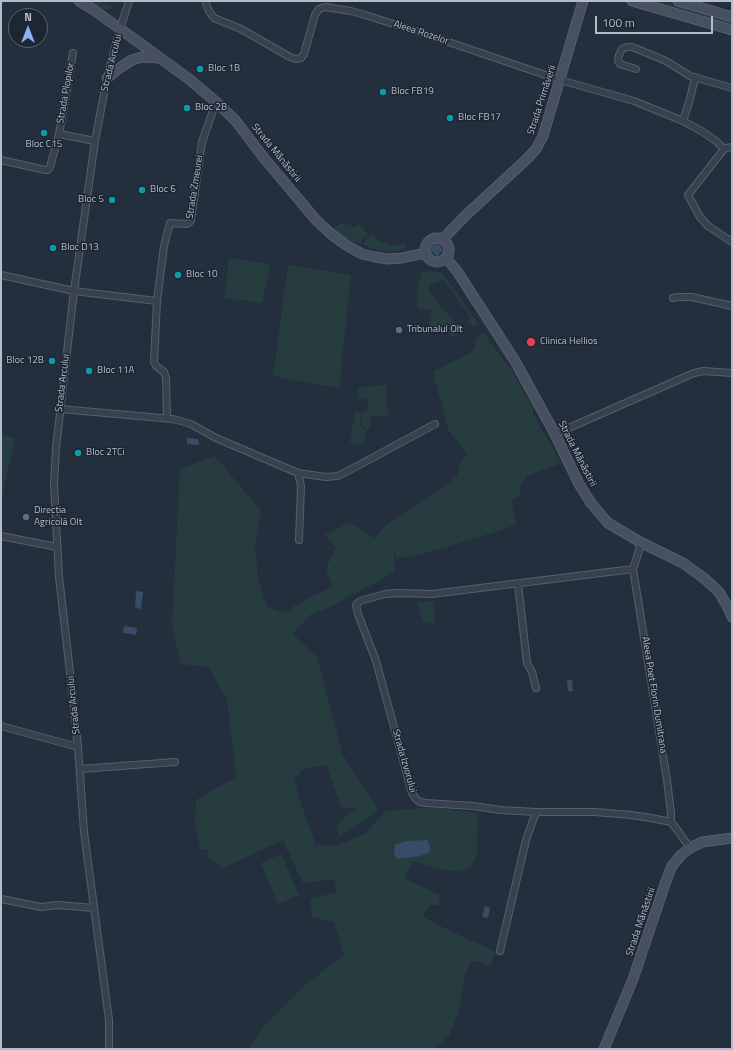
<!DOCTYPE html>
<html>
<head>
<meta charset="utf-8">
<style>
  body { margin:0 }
  #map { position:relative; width:733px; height:1050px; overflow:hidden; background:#242f3e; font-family:"Titillium Web",sans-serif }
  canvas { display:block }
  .frame { position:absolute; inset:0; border:2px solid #b4bcc9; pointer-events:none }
  .north { position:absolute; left:8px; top:8px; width:40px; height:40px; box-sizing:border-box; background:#1d2633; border:1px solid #59626f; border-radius:50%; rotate:0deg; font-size:11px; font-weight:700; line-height:16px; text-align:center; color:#b4bcc9 }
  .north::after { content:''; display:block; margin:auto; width:14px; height:18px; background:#8ab4f8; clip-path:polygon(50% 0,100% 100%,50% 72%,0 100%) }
  .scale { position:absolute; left:595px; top:16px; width:118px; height:18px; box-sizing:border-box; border:2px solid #b4bcc9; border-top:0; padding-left:5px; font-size:12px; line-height:14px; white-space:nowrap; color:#b4bcc9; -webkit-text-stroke:3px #1d2633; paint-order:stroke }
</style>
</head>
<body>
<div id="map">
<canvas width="733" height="1050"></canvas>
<div class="frame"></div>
<div class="north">N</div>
<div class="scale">100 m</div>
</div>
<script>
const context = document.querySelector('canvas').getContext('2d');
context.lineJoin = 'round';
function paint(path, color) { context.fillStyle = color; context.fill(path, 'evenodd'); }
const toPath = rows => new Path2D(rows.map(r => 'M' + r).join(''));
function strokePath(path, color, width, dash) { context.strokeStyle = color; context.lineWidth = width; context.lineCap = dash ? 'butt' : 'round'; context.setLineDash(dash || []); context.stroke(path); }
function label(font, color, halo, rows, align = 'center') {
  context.font = font + ' "Titillium Web",sans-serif'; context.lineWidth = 3; context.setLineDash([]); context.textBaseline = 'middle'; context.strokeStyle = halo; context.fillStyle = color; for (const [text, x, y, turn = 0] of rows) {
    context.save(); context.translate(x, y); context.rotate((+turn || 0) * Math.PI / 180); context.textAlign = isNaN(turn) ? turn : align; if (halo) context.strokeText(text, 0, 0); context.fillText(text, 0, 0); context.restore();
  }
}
paint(toPath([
  [91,1,96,1,111,5,112,6,111,9,107,10,103,9],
  [645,1,665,1,732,19,732,27],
  [342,222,345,225,348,223,354,228,359,224,368,233,359,244,339,235,333,230],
  [371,234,380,242,388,242,387,245,397,245,397,244,403,245,405,243,407,247,397,251,386,252,372,248,363,244],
  '429 249a8 8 0 1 1 16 0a8 8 0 1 1-16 0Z',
  [229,258,270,264,262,303,225,298],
  [288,265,351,275,339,388,273,376],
  [427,271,438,272,444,275,478,323,475,326,472,326,467,322,471,318,444,280,430,285,428,291,462,331,456,336,452,336,448,333,449,329,429,327,431,310,417,308,418,299,416,295,418,284,422,272],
  [483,334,486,335,494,348,509,366,533,409,533,414,561,463,527,476,519,487,521,494,511,500,517,524,499,531,429,552,396,559,394,550,395,572,328,608,311,614,293,633,300,641,317,657,342,753,378,810,339,837,336,825,357,807,342,808,326,765,305,768,294,779,302,807,316,845,337,845,365,834,386,811,435,807,458,811,479,813,477,834,477,855,470,867,458,871,445,870,412,861,405,879,440,895,439,905,431,905,422,916,436,924,496,952,490,966,477,961,471,961,465,975,458,1014,450,1034,436,1049,249,1049,263,1027,304,986,344,955,334,922,312,917,310,899,337,892,334,879,303,883,283,840,223,868,209,859,207,849,200,849,195,823,196,800,236,777,227,699,208,667,181,664,172,625,180,469,215,456,261,511,255,544,258,578,267,607,284,613,306,599,333,587,326,568,336,548,325,534,350,523,375,538,389,523,441,489,457,475,459,466,467,454,449,431,446,424,446,417,433,376,434,371,472,352,475,345,476,338],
  [386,384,388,417,371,416,370,426,366,430,361,423,362,413,367,412,368,400,358,398,358,388],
  [355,412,361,412,360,425,366,431,365,438,363,444,350,443],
  [1,434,15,438,1,502],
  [433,601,436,623,430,624,429,622,424,624,417,602],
  [281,854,299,895,278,904,261,863]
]), '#263c3f');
paint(toPath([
  [437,243,443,250,437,256,430,249],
  [187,438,198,439,199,444,198,445,187,444],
  [136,591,143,592,141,609,135,608],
  [124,626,137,628,136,635,123,633],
  [567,680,572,680,573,691,572,691,572,692,568,691],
  [427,840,430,846,430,852,420,856,396,859,394,853,395,845,407,841],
  [485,906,490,908,488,918,482,917]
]), '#394c67');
const street = toPath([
  [207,1,206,4,209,11,214,18,241,29,290,57,296,59,301,58,304,54,315,15,319,9,325,7,351,11,362,14,428,35,560,80,634,101,683,121,703,132,716,141,724,149],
  [636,69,620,64,618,61,619,55,622,49,627,47,632,47,642,51,666,61,690,76,732,88],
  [683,121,690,99,695,77],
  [59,134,95,141],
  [724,149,688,195,700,217,708,226,732,242],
  [724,149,726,148,732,147],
  [1,160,45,170,48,170,50,167,59,134,67,89,73,53],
  [1,275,74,291,157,301],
  [673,298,678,297,692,297,732,306],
  [60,409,173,419,191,424,216,438,298,473,326,477,338,476,361,464,435,424],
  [167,418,166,378,164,372,156,366,154,362,157,301,164,246,170,223,186,224,189,223,191,220,202,142,216,102],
  [555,434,694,373,703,371,732,373],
  [298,473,301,486,299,540],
  [1,536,57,547],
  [640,542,639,551,633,569,667,780,671,813,671,822],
  [633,569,432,594,397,593,385,594,360,601,356,605,358,614,376,661,412,793,416,799,420,802,426,803,473,806,500,810,536,812,595,812,631,815,651,818,671,822,678,831,690,848],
  [518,584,527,663,532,672,536,688],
  [1,726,78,747],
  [80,769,175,762],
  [1,899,41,907,58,905,94,908],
  [500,951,526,840,536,812],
  [109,1049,109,1020,84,832,78,747,73,698,59,577,54,484,56,448,74,291,95,141,107,78,120,29,129,1]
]);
const secondary = toPath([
  [79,1,94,10,189,79,216,102,235,120,264,158,316,220,330,233,346,245,362,254,375,257,388,259,402,258,425,253],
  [632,1,732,30],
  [678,1,732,17],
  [107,78,121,67,132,60,142,57,158,58],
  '425 250a12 12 0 1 1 24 0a12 12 0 1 1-24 0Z',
  [443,239,465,216,528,158,536,149,543,136,583,1],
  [446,258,457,271,475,299,515,361,555,434,579,484,591,503,608,523,640,542,683,563,705,579,719,592,727,606,732,617],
  [604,1049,633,979,666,881,672,866,681,855,690,848,702,842,732,838]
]);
strokePath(street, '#565f6c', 8);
strokePath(secondary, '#565f6c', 11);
strokePath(street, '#38414e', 6);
strokePath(secondary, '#465061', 9);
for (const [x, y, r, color] of [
  [200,69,4,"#0f9aa8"],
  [383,92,4,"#0f9aa8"],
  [187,108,4,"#0f9aa8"],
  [450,118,4,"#0f9aa8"],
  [44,133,4,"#0f9aa8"],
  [142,190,4,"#0f9aa8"],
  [112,200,4,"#0f9aa8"],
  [53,248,4,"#0f9aa8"],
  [178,275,4,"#0f9aa8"],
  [399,330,4,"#5c6f8a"],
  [531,342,5,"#e0444e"],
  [52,361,4,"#0f9aa8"],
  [89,371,4,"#0f9aa8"],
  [78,453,4,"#0f9aa8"],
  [26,517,4,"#5c6f8a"]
]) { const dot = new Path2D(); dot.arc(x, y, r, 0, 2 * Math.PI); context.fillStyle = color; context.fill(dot); strokePath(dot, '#1d2633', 1.5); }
label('10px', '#b4bcc9', '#1d2633', [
  ["Aleea Rozelor",421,33,18],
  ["Strada Arcului",112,63,-76],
  ["Strada Plopilor",66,93,-80],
  ["Strada Primăverii",542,100,-72],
  ["Strada Mănăstirii",276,153,51],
  ["Strada Zmeurei",195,187,-81],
  ["Strada Arcului",63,383,-83],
  ["Strada Mănăstirii",577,454,63],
  ["Aleea Poet Florin Dumitrana",654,695,81],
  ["Strada Arcului",74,705,-96],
  ["Strada Izvorului",404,761,74],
  ["Strada Mănăstirii",641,922,-71]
]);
label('10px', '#b4bcc9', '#1d2633', [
  ["Bloc 1B",208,69],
  ["Bloc FB19",391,92],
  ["Bloc 2B",195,108],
  ["Bloc FB17",458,118],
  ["Bloc C15",44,145,"center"],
  ["Bloc 6",150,190],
  ["Bloc 5",104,200,"right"],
  ["Bloc D13",61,248],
  ["Bloc 10",186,275],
  ["Tribunalul Olt",407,330],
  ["Clinica Hellios",540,342],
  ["Bloc 12B",44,361,"right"],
  ["Bloc 11A",97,371],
  ["Bloc 2TCi",86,453],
  ["Direcția",34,511],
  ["Agricolă Olt",34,523]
], 'left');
</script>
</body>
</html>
